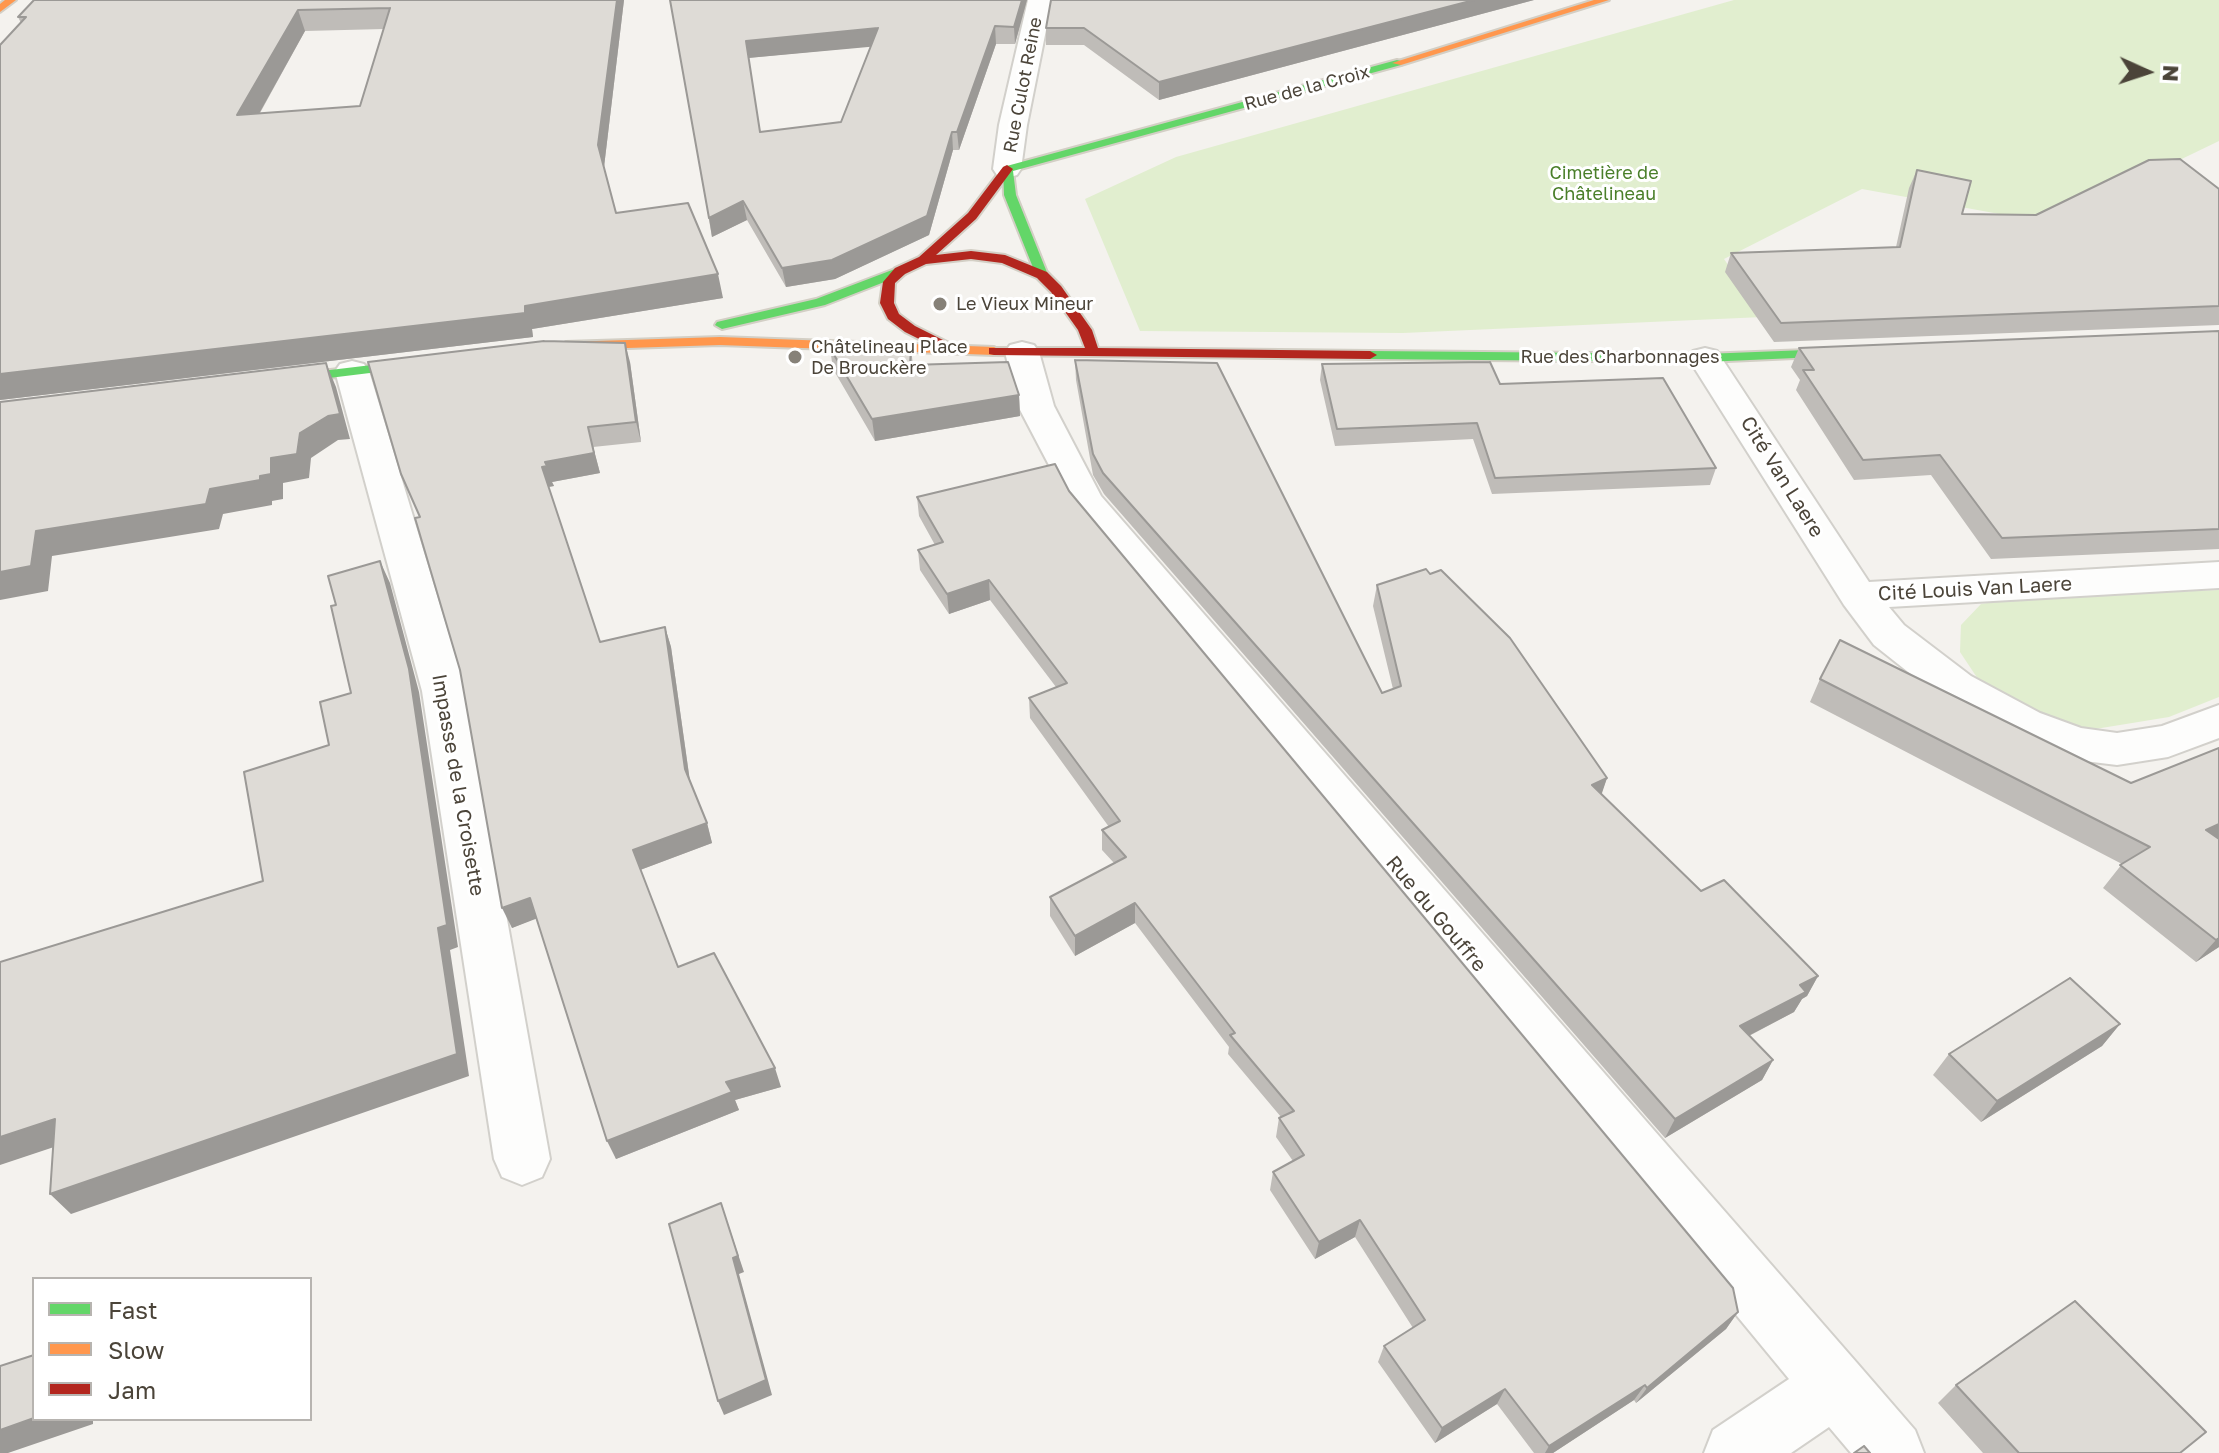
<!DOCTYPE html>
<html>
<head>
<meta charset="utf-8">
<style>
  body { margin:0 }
  #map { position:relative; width:2219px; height:1453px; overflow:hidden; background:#f4f2ee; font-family:"Golos Text",sans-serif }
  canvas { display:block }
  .legend { position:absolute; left:32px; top:1277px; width:280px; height:144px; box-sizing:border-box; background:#fff; border:2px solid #b7b4b0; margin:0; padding:10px 14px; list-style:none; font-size:24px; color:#4b4439 }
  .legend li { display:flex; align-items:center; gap:16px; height:40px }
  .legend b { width:40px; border:2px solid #b7b4b0 }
  .north { position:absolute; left:2107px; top:32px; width:80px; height:80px; -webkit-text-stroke:6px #fff; paint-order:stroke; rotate:93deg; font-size:22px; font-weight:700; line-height:32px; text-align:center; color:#4b4439 }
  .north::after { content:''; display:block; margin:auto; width:28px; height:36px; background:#4b4439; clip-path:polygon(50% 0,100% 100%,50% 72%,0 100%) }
</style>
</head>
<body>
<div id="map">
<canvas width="2219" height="1453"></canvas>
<ul class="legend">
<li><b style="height:10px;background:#63d668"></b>Fast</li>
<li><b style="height:10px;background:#ff974d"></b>Slow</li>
<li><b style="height:10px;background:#b3261e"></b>Jam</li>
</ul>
<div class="north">N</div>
</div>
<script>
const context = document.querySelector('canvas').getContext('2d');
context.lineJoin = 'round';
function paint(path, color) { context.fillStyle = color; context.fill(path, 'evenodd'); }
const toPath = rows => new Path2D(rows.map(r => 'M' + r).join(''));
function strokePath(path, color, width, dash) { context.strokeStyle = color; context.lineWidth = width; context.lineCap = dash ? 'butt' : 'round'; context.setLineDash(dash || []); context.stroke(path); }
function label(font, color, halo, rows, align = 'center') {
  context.font = font + ' "Golos Text",sans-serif'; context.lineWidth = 6; context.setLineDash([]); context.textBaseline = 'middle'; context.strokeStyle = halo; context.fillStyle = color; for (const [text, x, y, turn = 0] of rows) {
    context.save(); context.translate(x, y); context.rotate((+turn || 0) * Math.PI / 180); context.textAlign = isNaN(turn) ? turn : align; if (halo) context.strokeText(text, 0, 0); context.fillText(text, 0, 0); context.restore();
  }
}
paint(toPath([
  [1734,0,2219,0,2219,141,2049,223,1862,189,1724,259,1763,317,1403,333,1140,331,1085,199,1176,157],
  [2219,590,2219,697,2169,717,2083,731,2005,701,1978,679,1960,652,1961,625,1981,604,2017,598]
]), '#e1eecf');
const street = toPath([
  [1028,0,1052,0,1027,125,1021,169,1017,175,1007,178,997,175,993,169,999,125,1028,0],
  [1022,342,1034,345,1039,352,1054,406,1101,496,1857,1363,1915,1430,1924,1453,1851,1453,1829,1427,1791,1453,1704,1453,1713,1430,1789,1379,1072,509,1018,406,1005,352,1010,345,1022,342],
  [1705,348,1717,351,1869,582,2219,562,2219,588,1889,607,1904,625,1971,676,2040,713,2081,728,2117,733,2162,726,2219,705,2219,738,2168,757,2117,765,2076,760,2008,735,1941,698,1874,645,1844,605,1688,358,1693,351,1705,348],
  [352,361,364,364,369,371,466,691,550,1159,542,1177,522,1185,502,1177,494,1159,422,691,335,371,340,364,352,361]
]);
const fast = toPath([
  [1397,60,1401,61,1401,65,1013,171,1016,195,1048,275,1042,279,1036,275,1004,195,1003,167,1397,60],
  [900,267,906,271,905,274,825,305,722,329,715,325,717,322,816,299,900,267],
  [1857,348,1862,349,1862,355,1705,362,1370,359,1363,355,1370,351,1705,354,1857,348],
  [430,358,437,362,435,365,272,385,265,381,272,377,430,358]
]);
const slow = toPath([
  [5,0,16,0,0,12,0,4,5,0],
  [1594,0,1609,0,1401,65,1392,63,1594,0],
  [720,337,994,347,1001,351,994,355,720,345,566,350,559,346,566,342,720,337]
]);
const jam = toPath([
  [1007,165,1013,169,976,219,936,255,971,251,1005,255,1047,272,1061,286,1092,330,1098,348,1370,351,1377,355,1370,359,994,355,989,354,989,348,1085,348,1078,330,1051,292,1037,278,1002,263,971,259,926,264,905,274,895,283,894,303,899,314,915,326,949,343,949,349,939,349,905,332,888,319,880,303,883,282,895,268,919,257,968,213,1003,167,1007,165]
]);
strokePath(street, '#d2d0cb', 4);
strokePath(fast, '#d3cfc5', 4);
strokePath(slow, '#d3cfc5', 4);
strokePath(jam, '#d3cfc5', 4);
paint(street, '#fdfdfc');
paint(fast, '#63d668');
paint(slow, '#ff974d');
paint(jam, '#b3261e');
paint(toPath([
  [624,0,604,167,616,213,723,298,532,329,533,337,0,400,0,45,21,23,18,17],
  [384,29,360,106,260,113,305,31],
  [670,0,1027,0,1015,44,996,44,959,150,953,150,929,235,835,279,786,287,747,220,712,237],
  [871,46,841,122,760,132,748,58],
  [1051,0,1534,0,1159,100,1084,45,1046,45,1046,28],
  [1917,170,1962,214,2036,215,2219,189,2219,325,1774,342,1725,272,1731,253,1896,247,1909,188],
  [2219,331,2219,549,1991,559,1931,475,1854,480,1796,390,1800,380,1791,367,1799,348],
  [830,348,911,349,913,365,1019,395,1020,416,875,441,833,369],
  [1075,360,1382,693,1393,689,1373,606,1377,585,1607,778,1601,794,1701,891,1818,976,1807,996,1802,999,1794,1012,1749,1036,1773,1060,1762,1080,1665,1138,1104,494,1093,475,1076,380],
  [630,362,641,442,593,447,600,473,552,482,554,486,548,487,600,642,665,627,671,647,690,781,707,823,712,843,640,870,678,967,781,1087,735,1100,739,1110,616,1159,536,918,512,928,460,670,419,517],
  [1322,364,1500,384,1716,468,1710,485,1492,494,1473,439,1335,446,1320,380],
  [1069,491,1738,1312,1726,1329,1636,1403,1634,1400,1553,1453,1534,1453,1497,1404,1435,1443,1378,1362,1384,1346,1413,1328,1355,1237,1315,1259,1270,1190,1273,1172,1293,1161,1276,1137,1279,1118,1281,1117,1228,1054,1229,1047,1135,923,1075,956,1050,916,1050,897,1114,863,1102,850,1102,830,1109,827,1030,718,1029,698,1056,687,990,600,949,614,920,570,918,550,935,545,919,516,917,497],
  [1820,679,2131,783,2219,748,2219,947,2196,962,2103,888,2122,864,1810,702],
  [2120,1024,2102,1046,1981,1122,1933,1075,1949,1054],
  [1956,1385,2180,1453,1983,1453,1938,1403]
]), '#bfbcb8');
paint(toPath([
  [617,0,624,0,604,167,598,145],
  [1022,0,1027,0,1015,44,1014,27],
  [1474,0,1534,0,1159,100,1159,82],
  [298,10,305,31,246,137,237,115],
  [995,26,996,44,959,150,957,132],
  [878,28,879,46,748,58,746,41],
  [952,132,953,150,929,235,835,279,786,287,782,268],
  [743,201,747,220,712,237,709,218],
  [718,274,723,298,532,329,533,337,0,400,0,374,525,306],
  [625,343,630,362,641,442,636,422],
  [326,363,336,387,350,439,338,440,311,458,309,478,283,483,283,499,272,501,272,505,223,514,219,529,52,556,48,591,0,600,0,572,36,531,260,476,271,458,300,433],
  [1019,395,1020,416,875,441,872,419],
  [588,427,600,473,552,482,554,486,548,487,542,467,545,462],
  [380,561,390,583,419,692,458,947,450,950,469,1076,71,1214,50,1194,457,1054],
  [989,580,990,600,949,614,947,594],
  [665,627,671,647,691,789,685,769],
  [1607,778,1600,799,1592,785],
  [707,823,712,843,640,870,633,850],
  [2219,824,2219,839,2206,830],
  [530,898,538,918,512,928,502,908],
  [1135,903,1135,923,1075,956,1075,936],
  [2219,938,2219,947,2196,962,2216,940],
  [1818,976,1807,996,1802,999,1794,1012,1729,1046,1740,1026,1800,985],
  [2120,1024,2102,1046,1981,1122,1997,1101],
  [1773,1060,1762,1080,1665,1138,1675,1119],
  [775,1068,781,1087,735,1100,739,1110,616,1159,607,1141,726,1082],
  [55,1119,75,1140,0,1165,0,1137],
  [721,1203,744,1272,739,1274,772,1395,724,1415,718,1401,733,1258],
  [1360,1220,1355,1237,1315,1259,1319,1242],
  [1738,1312,1726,1329,1636,1403,1647,1388],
  [1645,1385,1634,1400,1553,1453,1545,1453,1549,1446],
  [1505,1389,1497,1404,1435,1443,1442,1428],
  [34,1418,34,1419,93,1419,93,1424,8,1453,0,1453,0,1430]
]), '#9b9996');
const building = toPath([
  [34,0,617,0,598,145,616,213,688,203,718,274,525,306,525,313,0,374,0,45,26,17,18,17,34,0],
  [390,8,360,106,237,115,298,10,390,8],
  [670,0,1022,0,1014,27,995,26,957,132,952,132,927,216,832,260,782,268,743,201,709,218,670,0],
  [878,28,841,122,760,132,746,41,878,28],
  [1051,0,1474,0,1159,82,1084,28,1046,28,1051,0],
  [2180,159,2219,189,2219,306,1781,323,1731,253,1900,247,1917,170,1971,181,1962,214,2036,215,2149,160,2180,159],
  [2219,331,2219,529,2002,538,1940,455,1863,460,1803,370,1814,370,1799,348,2219,331],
  [544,341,625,343,636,422,588,427,594,453,545,462,547,466,542,467,600,642,665,627,685,769,707,823,633,850,678,967,714,953,775,1068,726,1082,732,1092,607,1141,530,898,502,908,460,670,415,518,420,517,401,474,368,362,544,341],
  [830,348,911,349,910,365,1008,362,1019,395,872,419,830,348],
  [1075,360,1217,363,1382,693,1401,686,1377,585,1426,569,1430,574,1441,570,1510,638,1607,778,1592,785,1701,891,1724,880,1818,976,1800,985,1806,992,1740,1026,1773,1060,1675,1119,1103,473,1093,454,1075,360],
  [1490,362,1500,384,1663,378,1716,468,1495,478,1477,423,1337,429,1322,364,1490,362],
  [326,363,340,414,328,416,300,433,297,454,271,458,271,474,260,476,260,480,210,489,206,504,36,531,31,566,0,572,0,402,326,363],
  [1055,464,1069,491,1733,1288,1738,1312,1647,1388,1645,1385,1549,1446,1505,1389,1442,1428,1384,1346,1425,1320,1360,1220,1319,1242,1273,1172,1304,1155,1279,1118,1294,1111,1230,1035,1235,1033,1135,903,1075,936,1050,897,1126,857,1102,830,1120,821,1029,698,1067,683,989,580,947,594,918,550,943,542,917,497,1055,464],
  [380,561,409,669,447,925,438,928,457,1054,50,1194,55,1119,0,1137,0,962,263,881,244,772,329,745,320,702,351,693,331,606,336,605,328,576,380,561],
  [1840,640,2131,783,2219,748,2219,824,2206,830,2219,839,2219,938,2216,940,2120,865,2150,847,1820,679,1840,640],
  [2070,978,2120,1024,1997,1101,1949,1054,2070,978],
  [721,1203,738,1256,733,1258,766,1380,718,1401,669,1224,721,1203],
  [2075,1301,2206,1432,2180,1453,2019,1453,1956,1385,2075,1301],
  [34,1355,34,1418,0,1430,0,1366,34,1355],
  [1864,1446,1870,1453,1854,1453,1864,1446]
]);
paint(building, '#dedbd6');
strokePath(building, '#9b9996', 2);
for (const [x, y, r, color] of [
  [940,304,8,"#868178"],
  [795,357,8,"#868178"]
]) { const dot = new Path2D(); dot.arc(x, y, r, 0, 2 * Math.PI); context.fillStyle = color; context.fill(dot); strokePath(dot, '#fff', 3); }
label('18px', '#4b4439', '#fff', [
  ["Rue Culot Reine",1023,85,-79],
  ["Rue de la Croix",1307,88,-15],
  ["Rue des Charbonnages",1620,357]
]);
label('18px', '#4a7f2a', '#fff', [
  ["Cimetière de",1604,173],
  ["Châtelineau",1604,194]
]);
label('18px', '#4b4439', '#fff', [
  ["Le Vieux Mineur",956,304],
  ["Châtelineau Place",811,347],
  ["De Brouckère",811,368]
], 'left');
label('20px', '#4b4439', '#fff', [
  ["Cité Van Laere",1782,477,58],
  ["Cité Louis Van Laere",1975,589,-3],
  ["Impasse de la Croisette",458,785,80],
  ["Rue du Gouffre",1436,914,50]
]);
</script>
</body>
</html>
